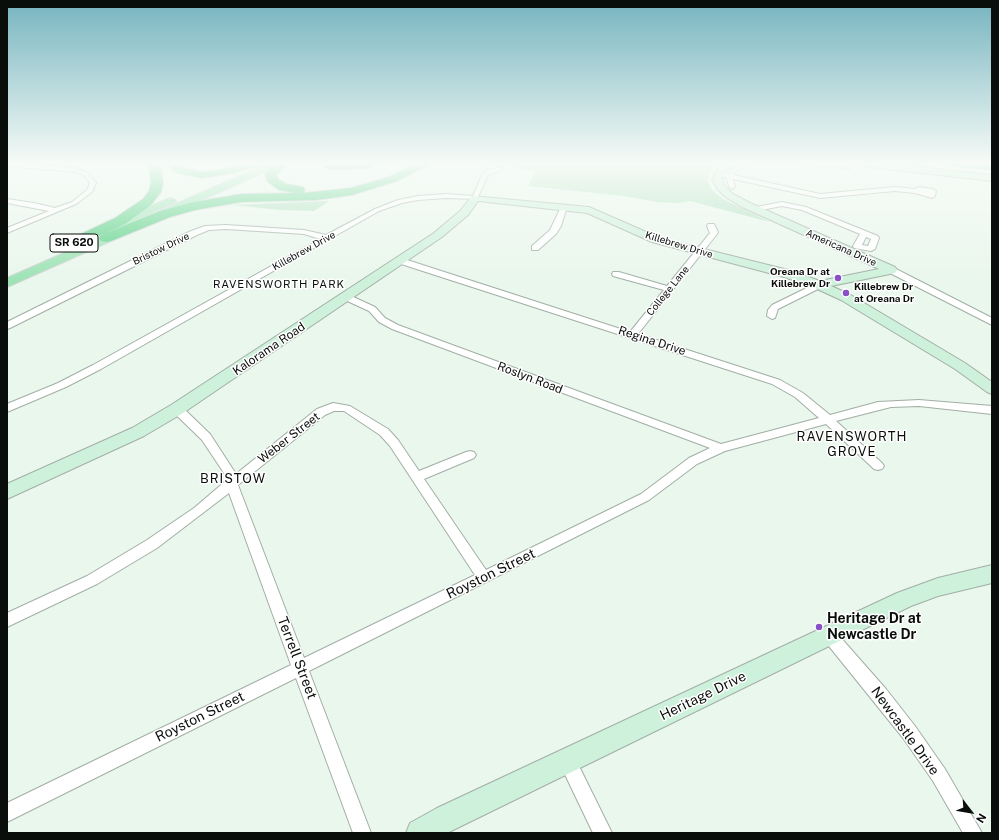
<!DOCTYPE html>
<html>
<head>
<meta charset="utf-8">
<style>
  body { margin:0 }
  #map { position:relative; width:999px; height:840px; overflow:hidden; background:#eaf7ed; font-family:"Public Sans",sans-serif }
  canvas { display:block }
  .frame { position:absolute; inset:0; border:8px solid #0a0e0b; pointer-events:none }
  .north { position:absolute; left:951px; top:792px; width:40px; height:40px; -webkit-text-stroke:3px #fff; paint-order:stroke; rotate:121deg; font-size:11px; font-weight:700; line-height:16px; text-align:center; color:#0a0e0b }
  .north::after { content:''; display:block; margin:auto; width:14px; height:18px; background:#0a0e0b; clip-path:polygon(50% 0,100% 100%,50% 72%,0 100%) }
</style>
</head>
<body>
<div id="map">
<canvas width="999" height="840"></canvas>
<div class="frame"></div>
<div class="north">N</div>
</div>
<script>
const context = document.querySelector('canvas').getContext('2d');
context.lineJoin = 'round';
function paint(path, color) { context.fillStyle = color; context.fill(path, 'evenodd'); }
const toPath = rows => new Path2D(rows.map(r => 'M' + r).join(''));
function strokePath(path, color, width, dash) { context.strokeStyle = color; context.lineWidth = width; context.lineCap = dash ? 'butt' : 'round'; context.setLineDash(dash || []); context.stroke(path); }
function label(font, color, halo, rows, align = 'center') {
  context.font = font + ' "Public Sans",sans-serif'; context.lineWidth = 3; context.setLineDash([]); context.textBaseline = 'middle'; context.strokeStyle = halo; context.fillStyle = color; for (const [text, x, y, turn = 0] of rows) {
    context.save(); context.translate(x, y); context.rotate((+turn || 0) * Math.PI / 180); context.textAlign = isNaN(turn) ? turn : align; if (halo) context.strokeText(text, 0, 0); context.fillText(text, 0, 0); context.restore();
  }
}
paint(toPath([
  [469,163,721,163,715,166,709,173,708,182,713,191,723,199,770,222,690,201,678,203,657,202,624,196,528,186,535,172,495,163,486,167],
  [329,201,314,211,280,210,232,205]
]), '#b2e1be');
paint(toPath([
  [327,163,372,163,375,164,370,168,362,169,333,170,324,168]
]), '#6bb582');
const street = toPath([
  [7,163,76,168,88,173,96,183,92,192,76,204,7,233,7,228,49,211,7,203,7,199,34,203,55,208,72,202,87,190,90,183,84,175,75,172,7,166,7,163],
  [747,163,757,163,744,167,735,172,734,175,820,194,895,187,915,189,919,187,933,189,936,191,935,196,932,198,915,193,895,191,820,198,733,179,735,187,732,189,729,187,727,178,715,174,718,172,728,174,731,170,747,163],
  [792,163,828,163,850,164,853,166,850,168,795,165,792,163],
  [500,167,502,168,502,170,488,175,477,199,446,198,418,200,402,203,379,211,101,369,66,387,7,412,7,404,58,383,93,365,320,239,304,234,226,229,209,230,197,235,10,328,7,329,7,322,191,231,205,226,226,225,304,230,326,235,375,209,398,200,418,196,446,194,473,196,483,173,488,170,500,167],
  [782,202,806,207,878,236,879,238,875,249,871,251,854,248,853,246,860,234,802,210,782,206,756,211,752,209,756,207,782,202],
  [866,237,871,239,868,246,862,245,866,237],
  [564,205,567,207,561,226,556,234,538,250,532,250,532,246,550,230,561,207,564,205],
  [708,224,714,224,718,232,717,234,638,334,780,380,803,393,830,415,878,402,919,400,992,406,992,414,919,406,891,407,836,421,882,463,884,466,882,469,878,470,874,469,826,424,725,451,697,464,649,500,309,671,371,833,353,833,296,678,7,822,7,803,291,665,229,493,157,548,97,584,7,627,7,613,87,576,147,540,194,508,228,479,202,440,173,412,172,409,173,406,181,406,210,434,236,474,317,409,333,403,350,406,388,429,398,440,419,471,466,452,470,451,474,452,476,455,474,458,424,479,486,570,641,494,689,458,710,448,392,329,379,322,369,311,343,299,342,297,343,295,349,295,375,307,385,318,398,325,721,444,819,418,795,397,772,384,398,263,397,261,398,259,404,259,630,332,664,290,613,276,612,274,613,272,619,272,667,286,710,233,707,226,708,224],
  [334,411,344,411,380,435,390,446,475,575,304,658,238,485,325,415,334,411],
  [888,268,894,268,992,318,992,325,888,272,888,268],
  [819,282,822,283,823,285,822,287,778,309,775,318,772,319,767,316,768,310,772,305,819,282],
  [829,628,834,630,886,689,915,726,945,769,982,833,963,833,933,781,903,738,824,640,821,635,824,630,829,628],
  [567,751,573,754,612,833,593,833,558,760,561,754,567,751]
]);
const secondary = toPath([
  [726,163,736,163,725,171,722,179,725,187,733,194,750,203,895,267,897,270,895,273,831,286,849,294,965,363,992,382,992,394,987,392,955,369,841,300,815,288,784,277,652,242,587,213,478,201,468,215,442,237,183,413,144,436,7,499,7,484,132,428,171,405,434,233,460,211,472,196,589,207,660,238,792,271,820,281,879,269,742,207,727,198,718,190,712,179,718,168,726,163],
  [856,163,883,163,992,175,992,181,860,166,856,163],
  [992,565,992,583,938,596,911,606,447,833,406,833,410,823,437,808,897,593,938,578,992,565]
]);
const primary = toPath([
  [269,163,282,163,281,165,163,217,159,218,155,217,153,215,155,213,269,163],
  [170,198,174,199,176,201,174,203,117,229,113,230,109,229,107,226,109,223,170,198],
  [123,227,127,228,129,231,127,234,7,287,7,278,123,227]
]);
const highway = toPath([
  [146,163,158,163,161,167,163,183,161,192,151,205,125,224,72,249,67,250,62,249,60,246,62,243,115,218,143,199,149,191,151,183,149,167,146,163],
  [168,163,180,163,181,166,185,168,202,172,229,168,244,163,262,163,260,165,234,173,202,178,178,173,172,170,168,163],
  [275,163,288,163,277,174,278,179,287,184,303,187,305,190,303,193,351,188,389,177,416,163,431,163,429,165,397,181,352,195,316,200,241,202,195,210,170,217,111,241,106,242,101,241,99,238,101,235,160,211,194,202,241,194,295,193,279,190,267,181,265,173,275,163],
  [945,163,992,164,992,170,951,166,945,163]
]);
strokePath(street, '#a2aea5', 2);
strokePath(secondary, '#a2aea5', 2);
strokePath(primary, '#d3d4d3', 2);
strokePath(highway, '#d3d4d3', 2);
paint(street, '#fff');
paint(secondary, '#cef1db');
paint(primary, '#9de3b6');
paint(highway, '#5bd186');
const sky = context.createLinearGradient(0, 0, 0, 281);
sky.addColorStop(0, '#76b4bf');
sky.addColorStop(0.58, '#f6fbf7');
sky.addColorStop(1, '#f6fbf700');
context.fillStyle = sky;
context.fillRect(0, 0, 999, 281);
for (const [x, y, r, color] of [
  [838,278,4,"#884fc6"],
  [846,293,4,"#884fc6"],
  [819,627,4,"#884fc6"]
]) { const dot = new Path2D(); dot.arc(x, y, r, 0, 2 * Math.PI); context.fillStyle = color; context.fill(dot); strokePath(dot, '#fff', 1.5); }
label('10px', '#0a0e0b', '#fff', [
  ["Killebrew Drive",679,245,17],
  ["Americana Drive",841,248,24],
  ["Bristow Drive",161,249,-26],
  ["Killebrew Drive",304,251,-29],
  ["College Lane",668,291,-51]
]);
label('bold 10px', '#0a0e0b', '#fff', [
  ["Oreana Dr at",830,272],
  ["Killebrew Dr",830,284],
  ["Killebrew Dr",854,287,"left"],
  ["at Oreana Dr",854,299,"left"]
], 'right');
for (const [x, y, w] of [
  [74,243,48]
]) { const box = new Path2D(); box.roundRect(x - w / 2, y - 9, w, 18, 3); context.fillStyle = '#fff'; context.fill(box); strokePath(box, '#0a0e0b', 1); }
label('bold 11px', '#0a0e0b', null, [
  ["SR 620",74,243]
]);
context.letterSpacing = '1px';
label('11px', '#0a0e0b', '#fff', [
  ["RAVENSWORTH PARK",279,285]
]);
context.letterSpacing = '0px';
label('12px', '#0a0e0b', '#fff', [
  ["Regina Drive",652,341,18],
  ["Kalorama Road",269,349,-34],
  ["Roslyn Road",530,378,21],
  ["Weber Street",289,438,-38]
]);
context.letterSpacing = '1px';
label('13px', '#0a0e0b', '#fff', [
  ["RAVENSWORTH",852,437],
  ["GROVE",852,452],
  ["BRISTOW",233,479]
]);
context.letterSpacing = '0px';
label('14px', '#0a0e0b', '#fff', [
  ["Royston Street",491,574,-26],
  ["Terrell Street",297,658,69],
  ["Heritage Drive",703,696,-26],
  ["Royston Street",200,717,-26],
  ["Newcastle Drive",905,731,54]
]);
label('bold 14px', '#0a0e0b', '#fff', [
  ["Heritage Dr at",827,619],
  ["Newcastle Dr",827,635]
], 'left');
</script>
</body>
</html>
